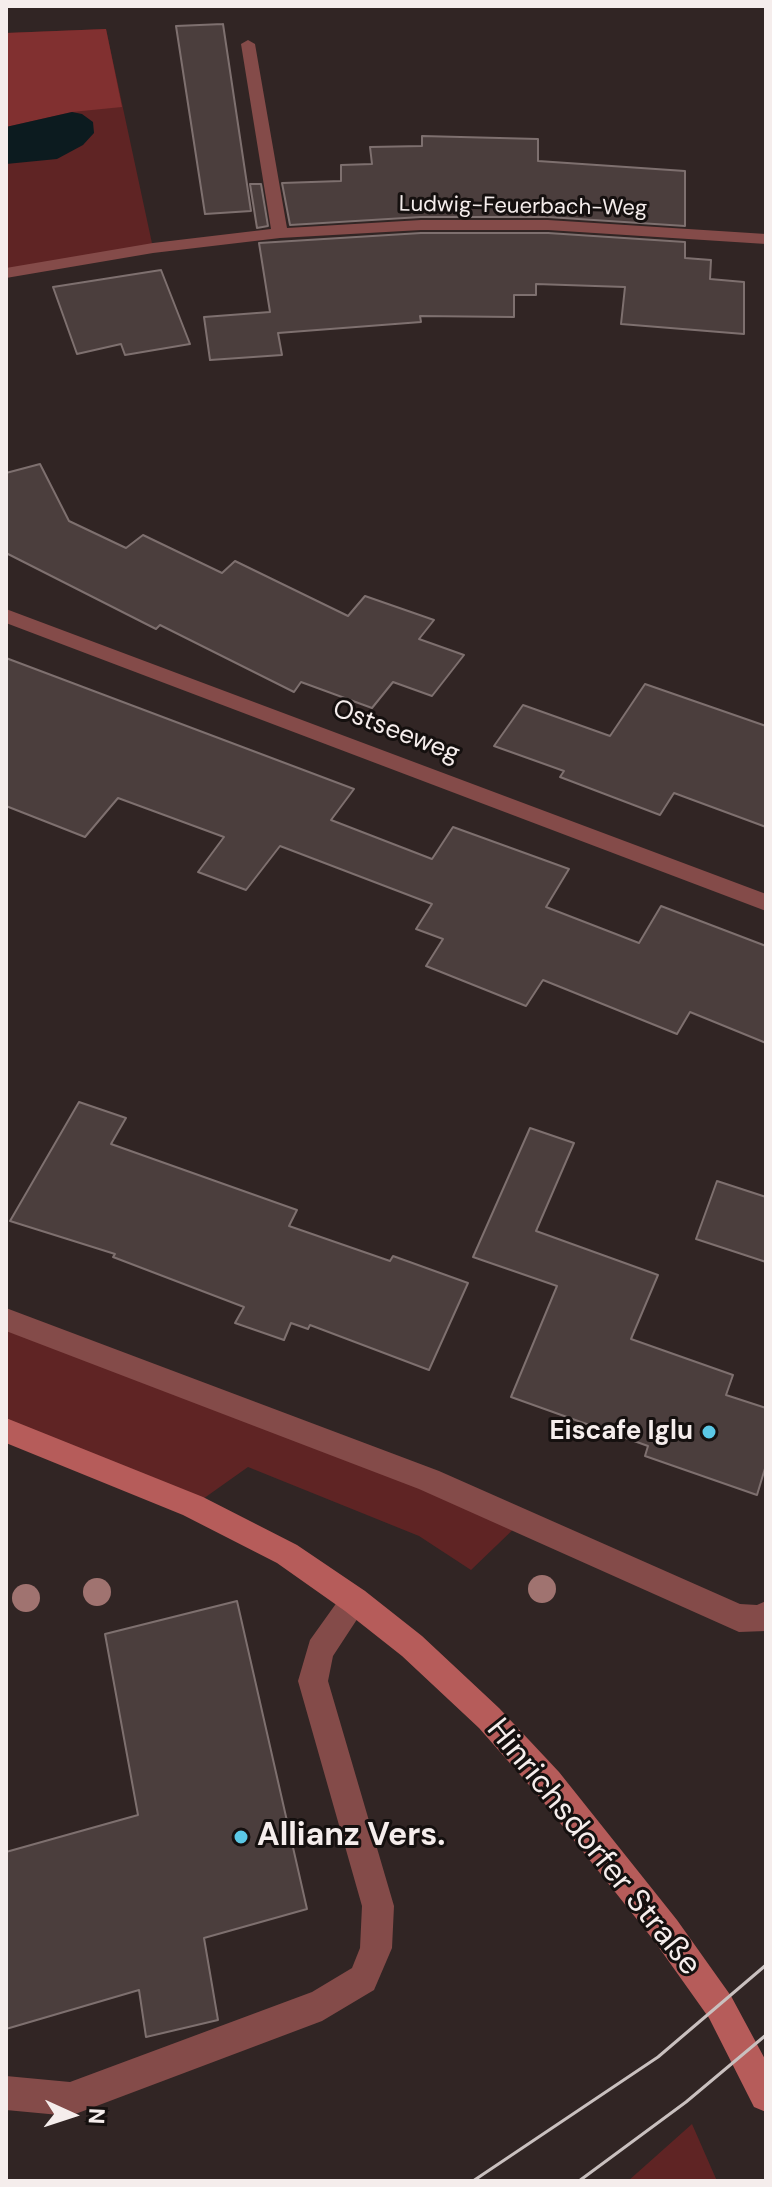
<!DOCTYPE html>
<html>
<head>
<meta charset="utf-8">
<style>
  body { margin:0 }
  #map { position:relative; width:772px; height:2187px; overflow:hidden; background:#312524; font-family:"DM Sans",sans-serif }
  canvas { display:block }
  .frame { position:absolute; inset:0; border:8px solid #f5edec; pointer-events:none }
  .north { position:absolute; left:32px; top:2075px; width:80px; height:80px; -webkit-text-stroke:6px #15100f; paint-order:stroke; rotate:93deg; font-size:22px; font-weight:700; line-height:32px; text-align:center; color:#f5edec }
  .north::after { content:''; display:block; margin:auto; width:28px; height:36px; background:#f5edec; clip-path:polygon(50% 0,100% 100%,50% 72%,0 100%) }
</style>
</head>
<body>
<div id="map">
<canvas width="772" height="2187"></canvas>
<div class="frame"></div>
<div class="north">N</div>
</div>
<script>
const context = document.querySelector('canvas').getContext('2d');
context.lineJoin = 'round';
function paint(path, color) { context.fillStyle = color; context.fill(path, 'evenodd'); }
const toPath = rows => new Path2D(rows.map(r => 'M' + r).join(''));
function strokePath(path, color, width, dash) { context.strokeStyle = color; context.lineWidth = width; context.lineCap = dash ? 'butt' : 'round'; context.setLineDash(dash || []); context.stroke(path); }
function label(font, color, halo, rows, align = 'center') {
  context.font = font + ' "DM Sans",sans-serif'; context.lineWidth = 6; context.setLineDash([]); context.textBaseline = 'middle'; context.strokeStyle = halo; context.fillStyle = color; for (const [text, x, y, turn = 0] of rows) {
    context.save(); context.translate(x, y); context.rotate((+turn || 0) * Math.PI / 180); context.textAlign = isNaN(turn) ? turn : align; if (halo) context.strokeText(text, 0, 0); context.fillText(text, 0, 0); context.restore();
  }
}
paint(toPath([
  [106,29,153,248,6,273,6,33],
  [6,1319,523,1520,471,1570,419,1536,248,1467,193,1506,6,1430],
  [692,2124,717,2181,628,2181]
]), '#5f2424');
paint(toPath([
  [106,29,122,107,72,112,6,127,6,33]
]), '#813030');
paint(toPath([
  [72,112,82,114,93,122,94,133,83,145,57,159,6,164,6,127]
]), '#0c1b1f');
const building = toPath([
  [223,24,251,211,205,214,176,26,223,24],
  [422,136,538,139,538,161,685,171,685,226,548,217,421,217,290,225,282,183,341,181,341,165,372,164,370,147,422,146,422,136],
  [250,184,261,184,268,226,257,228,250,184],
  [421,233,548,233,685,242,685,258,711,260,710,279,744,282,744,334,621,324,625,287,536,284,536,295,514,295,514,317,420,316,421,322,278,333,282,355,210,360,204,317,270,312,259,243,421,233],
  [161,270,190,344,125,355,121,344,77,354,53,287,161,270],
  [40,464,69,521,126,548,143,535,222,573,235,561,348,616,365,596,434,620,419,639,464,655,432,696,393,682,372,708,301,682,294,692,160,625,156,629,6,553,6,473,40,464],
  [6,658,354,789,331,820,432,859,453,827,569,869,546,907,639,943,661,906,766,946,766,1043,690,1012,677,1034,543,980,526,1006,426,966,443,939,416,929,432,904,280,846,246,890,198,872,224,837,118,798,85,837,6,806,6,658],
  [645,684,766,726,766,827,674,793,660,815,560,777,564,771,494,746,523,705,610,736,645,684],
  [79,1102,126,1118,111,1144,297,1210,289,1226,390,1261,393,1256,468,1283,429,1370,310,1325,308,1329,291,1323,284,1340,235,1323,244,1307,113,1257,115,1254,10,1221,79,1102],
  [530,1128,574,1143,536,1231,658,1275,631,1339,733,1375,726,1395,766,1408,766,1465,757,1495,645,1456,648,1446,511,1397,557,1286,473,1257,530,1128],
  [717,1181,766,1197,766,1262,696,1239,717,1181],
  [237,1601,307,1909,204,1938,218,2020,146,2037,139,1990,6,2029,6,1852,138,1815,105,1634,237,1601]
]);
paint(building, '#4b3e3d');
strokePath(building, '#7e706f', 2);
paint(toPath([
  [355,1587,365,1591,369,1601,333,1656,328,1681,394,1906,392,1948,374,1990,322,2021,70,2116,6,2110,6,2076,70,2082,312,1992,352,1968,360,1948,362,1906,298,1681,310,1640,345,1591,355,1587]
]), '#844b49');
paint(toPath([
  [248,40,255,44,287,228,421,220,548,220,766,234,766,244,548,230,421,230,280,238,153,253,6,278,6,268,153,243,271,229,241,44,248,40],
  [6,609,766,894,766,911,6,623,6,609],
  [6,1308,439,1471,740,1604,757,1605,766,1601,766,1631,739,1632,419,1489,6,1331,6,1308]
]), '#844b49');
paint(toPath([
  [6,1418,203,1497,297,1545,365,1591,422,1636,499,1708,559,1772,677,1920,731,1996,766,2061,766,2112,754,2107,709,2018,655,1942,537,1794,479,1728,402,1656,345,1611,277,1563,183,1515,6,1443,6,1418]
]), '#b65c5a');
strokePath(toPath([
  [473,2181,658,2057,766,1965],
  [579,2181,686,2102,766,2035]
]), '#c9c0bf', 3);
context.fillStyle = '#a07370';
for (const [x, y] of [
  [542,1589],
  [97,1592],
  [26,1598]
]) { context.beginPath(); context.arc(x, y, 14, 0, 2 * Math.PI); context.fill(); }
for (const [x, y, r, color] of [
  [709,1432,8,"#5bc8e6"],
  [241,1837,8,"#5bc8e6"]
]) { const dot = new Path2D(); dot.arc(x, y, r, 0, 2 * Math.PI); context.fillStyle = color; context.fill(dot); strokePath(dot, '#15100f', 3); }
label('22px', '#f5edec', '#15100f', [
  ["Ludwig-Feuerbach-Weg",523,207,1]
]);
label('26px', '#f5edec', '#15100f', [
  ["Ostseeweg",396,732,21]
]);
label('bold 26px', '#f5edec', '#15100f', [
  ["Eiscafe Iglu",693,1432]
], 'right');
label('bold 32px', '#f5edec', '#15100f', [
  ["Allianz Vers.",257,1837]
], 'left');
label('32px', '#f5edec', '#15100f', [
  ["Hinrichsdorfer Straße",593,1848,51]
]);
</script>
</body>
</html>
